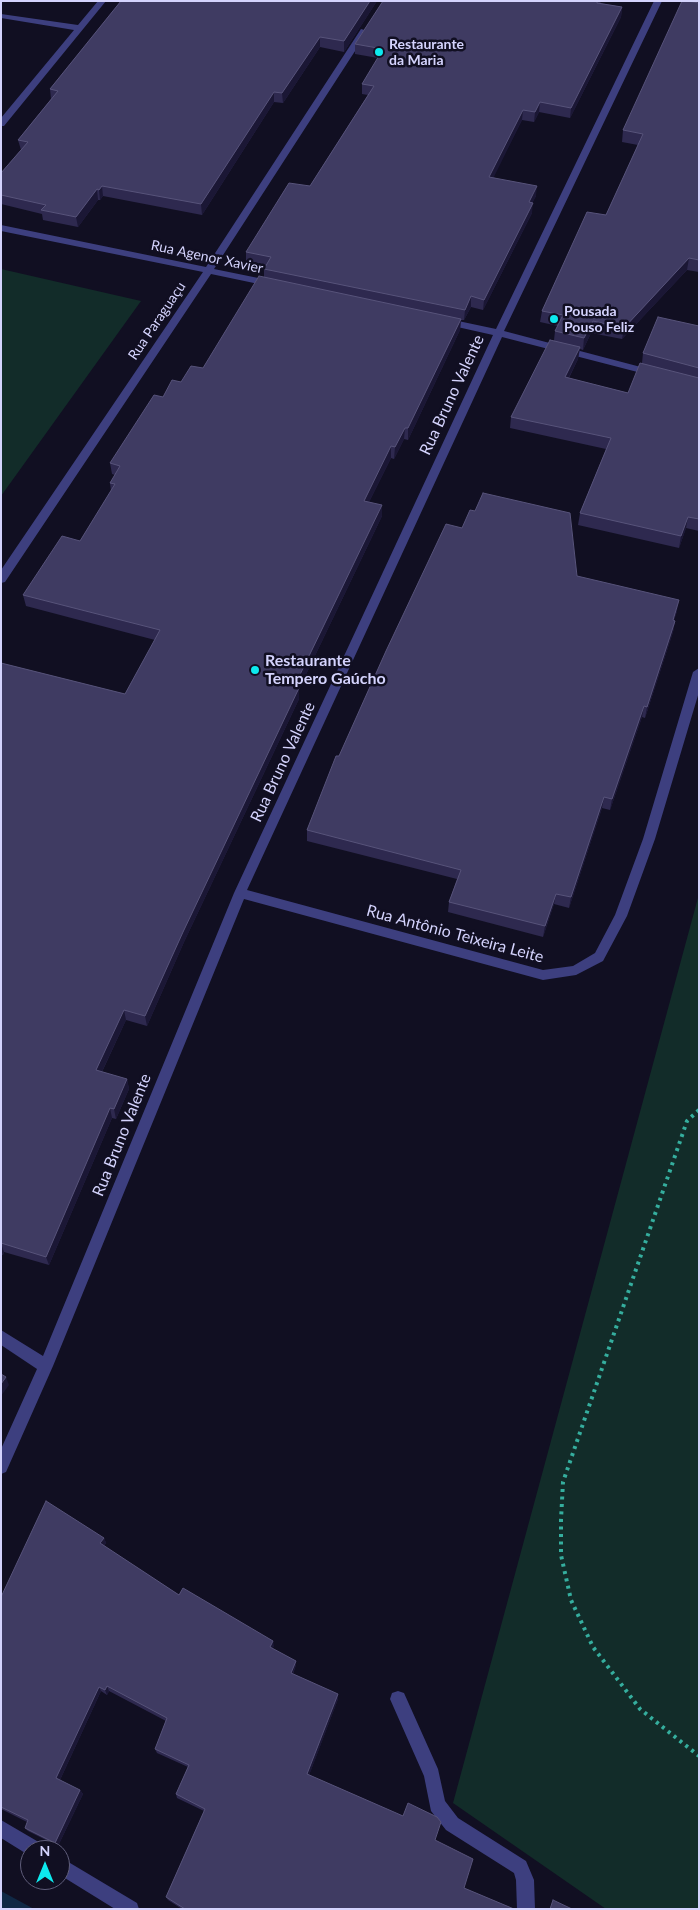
<!DOCTYPE html>
<html>
<head>
<meta charset="utf-8">
<style>
  body { margin:0 }
  #map { position:relative; width:700px; height:1910px; overflow:hidden; background:#110f22; font-family:Lato,sans-serif }
  canvas { display:block }
  .frame { position:absolute; inset:0; border:2px solid #d4d3fd; pointer-events:none }
  .north { position:absolute; left:20px; top:1840px; width:50px; height:50px; box-sizing:border-box; background:#110f22; border:1px solid #5f5d7a; border-radius:50%; rotate:0deg; font-size:14px; font-weight:700; line-height:20px; text-align:center; color:#d4d3fd }
  .north::after { content:''; display:block; margin:auto; width:18px; height:22px; background:#0de9ee; clip-path:polygon(50% 0,100% 100%,50% 72%,0 100%) }
</style>
</head>
<body>
<div id="map">
<canvas width="700" height="1910"></canvas>
<div class="frame"></div>
<div class="north">N</div>
</div>
<script>
const context = document.querySelector('canvas').getContext('2d');
context.lineJoin = 'round';
function paint(path, color) { context.fillStyle = color; context.fill(path, 'evenodd'); }
const toPath = rows => new Path2D(rows.map(r => 'M' + r).join(''));
function strokePath(path, color, width, dash) { context.strokeStyle = color; context.lineWidth = width; context.lineCap = dash ? 'butt' : 'round'; context.setLineDash(dash || []); context.stroke(path); }
function label(font, color, halo, rows, align = 'center') {
  context.font = font + ' Lato,sans-serif'; context.lineWidth = 5; context.setLineDash([]); context.textBaseline = 'middle'; context.strokeStyle = halo; context.fillStyle = color; for (const [text, x, y, turn = 0] of rows) {
    context.save(); context.translate(x, y); context.rotate((+turn || 0) * Math.PI / 180); context.textAlign = isNaN(turn) ? turn : align; if (halo) context.strokeText(text, 0, 0); context.fillText(text, 0, 0); context.restore();
  }
}
paint(toPath([
  [1,269,141,301,1,496],
  [699,894,699,1909,606,1909,453,1803]
]), '#122c29');
paint(toPath([
  [1,1891,34,1909,1,1909]
]), '#102845');
strokePath(toPath([
  [699,1110,687,1121,563,1482,561,1520,561,1555,571,1600,593,1647,640,1709,699,1756]
]), '#35ae9e', 4, [3, 4.5]);
paint(toPath([
  [98,1,106,1,4,126,1,126,1,118,74,30,1,18,1,14,78,25,98,1],
  [654,1,662,1,504,331,656,371,658,373,653,376,502,337,247,890,543,970,573,966,595,953,615,915,643,839,693,672,699,668,699,692,655,839,627,916,603,961,576,975,543,980,244,899,53,1366,6,1472,1,1474,1,1449,37,1369,1,1345,1,1330,43,1356,234,893,493,335,444,324,439,321,444,318,496,329,654,1],
  [361,29,368,31,214,269,273,281,278,284,273,287,211,274,5,582,1,583,1,570,203,272,1,231,1,225,206,267,361,29],
  [398,1691,404,1693,438,1769,445,1801,458,1818,526,1861,534,1880,535,1909,517,1909,516,1880,514,1873,446,1830,431,1811,424,1776,390,1699,392,1693,398,1691],
  [1,1820,42,1844,44,1850,30,1850,30,1856,1,1838,1,1820],
  [60,1857,137,1903,139,1909,115,1909,60,1875,60,1857]
]), '#3d3f7f');
paint(toPath([
  [121,1,377,1,344,52,320,47,283,103,274,102,202,215,103,196,100,200,98,200,78,227,43,220,42,214,1,204,1,173,21,150,18,140,51,99,50,89],
  [383,1,602,1,600,3,622,7,621,17,570,118,539,112,534,122,522,120,493,177,536,196,532,203,532,213,483,310,471,307,464,320,461,320,460,330,408,440,404,439,394,459,391,458,369,502,382,516,299,689,299,699,184,942,147,1026,126,1020,102,1072,127,1079,129,1089,116,1119,112,1118,49,1265,4,1252,3,1255,1,1254,1,663,125,694,155,640,26,606,23,595,80,541,111,491,110,483,115,475,112,474,110,463,163,397,181,382,203,368,264,277,264,269,265,266,246,262,246,252,310,186,368,95,362,94,362,84,378,58,355,54,355,44],
  [699,3,699,272,687,270,622,339,591,333,583,350,580,349,578,359,569,378,628,393,642,363,643,353,699,326,699,531,686,528,679,548,578,525,580,513,606,449,510,428,511,417,554,340,555,331,558,326,540,322,542,311,606,215,638,145,622,142,623,130],
  [577,576,677,611,674,620,675,621,673,632,645,718,642,717,610,810,602,808,569,908,554,904,543,937,448,912,449,902,457,879,307,841,307,830,339,756],
  [104,1538,106,1543,104,1546,179,1595,274,1646,272,1648,296,1665,293,1674,338,1699,309,1775,435,1840,464,1888,514,1909,182,1909,168,1900,166,1897,204,1811,177,1798,176,1794,188,1767,157,1753,155,1749,166,1721,109,1691,107,1695,101,1691,60,1780,80,1790,83,1794,58,1846,28,1831,25,1828,27,1822,1,1809,1,1597]
]), '#2e294f');
paint(toPath([
  [370,1,377,1,344,52,344,41],
  [622,7,621,17,570,118,571,108],
  [320,37,320,47,283,103,282,93],
  [274,92,274,102,202,215,201,204],
  [540,102,539,112,534,122,535,112],
  [523,110,522,120,489,187,489,177],
  [102,186,103,196,100,200,99,190],
  [537,186,536,196,528,212,529,202],
  [97,189,98,200,78,227,76,217],
  [533,203,532,213,483,310,484,300],
  [689,258,687,270,622,339,624,328],
  [471,296,471,307,464,320,465,310],
  [461,319,460,330,408,440,408,428],
  [593,321,591,333,583,350,584,338],
  [580,347,578,359,563,389,565,377],
  [405,428,404,439,394,459,395,447],
  [391,446,391,458,364,512,364,501],
  [382,505,382,516,299,689,299,699,184,942,147,1026,145,1016,183,932,294,687],
  [688,517,686,528,679,548,681,536],
  [679,600,677,611,670,631,673,620],
  [675,621,673,632,645,718,647,707],
  [644,706,642,717,610,810,612,799],
  [604,797,602,808,569,908,571,897],
  [556,894,554,904,543,937,545,926],
  [124,1010,126,1020,98,1080,96,1070],
  [127,1079,129,1089,116,1119,114,1109],
  [110,1108,112,1118,49,1265,46,1257],
  [1,1243,4,1252,3,1255,1,1251],
  [6,1377,9,1385,1,1396,1,1384],
  [104,1538,106,1543,102,1549,100,1543],
  [273,1641,274,1646,270,1652,270,1647],
  [296,1661,296,1665,291,1678,291,1673],
  [107,1686,109,1691,107,1695,105,1690],
  [99,1687,101,1691,59,1782,56,1778],
  [338,1694,338,1699,308,1778,307,1774],
  [80,1790,83,1794,58,1846,55,1843]
]), '#1b1735');
const building = toPath([
  [121,1,370,1,344,41,320,37,282,93,274,92,201,204,102,186,99,190,97,189,76,217,41,210,46,205,1,195,1,173,28,142,18,140,58,91,50,89,121,1],
  [383,1,597,1,597,3,622,7,571,108,540,102,535,112,523,110,489,177,537,186,529,202,533,203,484,300,471,296,465,310,264,269,271,257,246,252,289,183,310,186,374,86,362,84,383,49,355,44,383,1],
  [682,1,688,1,699,3,699,260,689,258,624,328,593,321,584,338,555,331,563,315,542,311,587,212,606,215,643,134,623,130,682,1],
  [259,276,461,319,408,428,405,428,395,447,391,446,364,501,382,505,294,687,299,688,183,932,145,1016,124,1010,96,1070,127,1079,114,1109,110,1108,46,1257,1,1243,1,663,125,694,160,630,23,595,62,536,80,541,115,484,110,483,120,466,110,463,154,395,163,397,172,380,181,382,191,366,203,368,259,276],
  [658,317,699,326,699,368,643,353,658,317],
  [550,340,580,347,565,377,628,393,640,363,699,378,699,519,688,517,681,536,580,513,611,438,511,417,550,340],
  [483,493,570,513,577,576,679,600,673,620,675,621,647,707,644,706,612,799,604,797,571,897,556,894,545,926,449,902,461,870,307,830,336,756,339,756,386,651,446,524,462,528,470,510,475,511,483,493],
  [1,1374,6,1377,1,1384,1,1374],
  [46,1501,104,1538,100,1543,179,1595,183,1588,273,1641,270,1647,296,1661,291,1673,338,1694,307,1774,403,1816,408,1803,437,1817,441,1822,435,1840,473,1859,464,1888,514,1909,185,1909,166,1897,205,1809,176,1794,189,1765,155,1749,167,1718,107,1686,105,1690,99,1687,56,1778,80,1790,55,1843,25,1828,28,1820,1,1807,1,1597,46,1501],
  [553,1900,572,1909,550,1909,553,1900]
]);
paint(building, '#3f3b62');
strokePath(building, '#57537a', 1);
for (const [x, y, r, color] of [
  [379,52,5,"#0de9ee"],
  [554,319,5,"#0de9ee"],
  [255,670,5,"#0de9ee"]
]) { const dot = new Path2D(); dot.arc(x, y, r, 0, 2 * Math.PI); context.fillStyle = color; context.fill(dot); strokePath(dot, '#110f22', 2); }
label('bold 14px', '#d4d3fd', '#110f22', [
  ["Restaurante",389,44],
  ["da Maria",389,60],
  ["Pousada",564,311],
  ["Pouso Feliz",564,327]
], 'left');
label('14px', '#d4d3fd', '#110f22', [
  ["Rua Agenor Xavier",207,257,12],
  ["Rua Paraguaçu",157,321,-56]
]);
label('16px', '#d4d3fd', '#110f22', [
  ["Rua Bruno Valente",452,395,-65],
  ["Rua Bruno Valente",283,762,-65],
  ["Rua Antônio Teixeira Leite",455,934,15],
  ["Rua Bruno Valente",122,1135,-68]
]);
label('bold 16px', '#d4d3fd', '#110f22', [
  ["Restaurante",265,661],
  ["Tempero Gaúcho",265,679]
], 'left');
</script>
</body>
</html>
